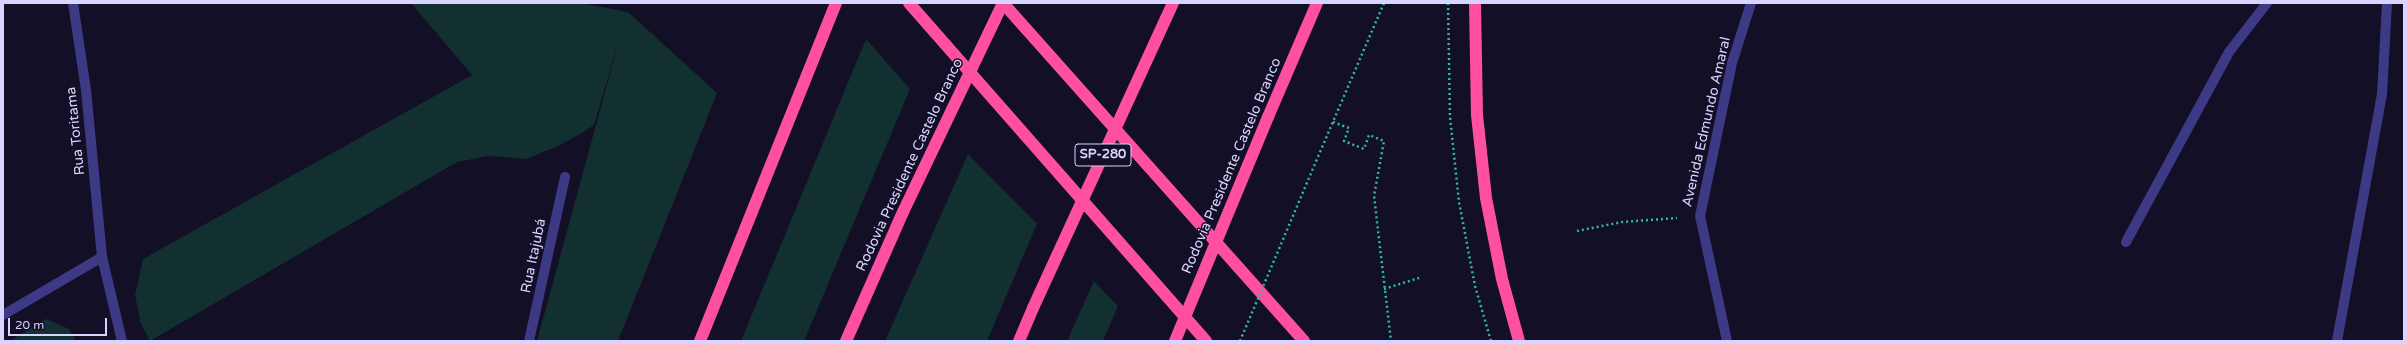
<!DOCTYPE html>
<html>
<head>
<meta charset="utf-8">
<style>
  body { margin:0 }
  #map { position:relative; width:2407px; height:344px; overflow:hidden; background:#130f26; font-family:"Varela Round",sans-serif }
  canvas { display:block }
  .frame { position:absolute; inset:0; border:4px solid #d9d4ff; pointer-events:none }
  .scale { position:absolute; left:8px; top:318px; width:99px; height:18px; box-sizing:border-box; border:2px solid #d9d4ff; border-top:0; padding-left:5px; font-size:12px; line-height:14px; white-space:nowrap; color:#d9d4ff; -webkit-text-stroke:3px #130f26; paint-order:stroke }
</style>
</head>
<body>
<div id="map">
<canvas width="2407" height="344"></canvas>
<div class="frame"></div>
<div class="scale">20 m</div>
</div>
<script>
const context = document.querySelector('canvas').getContext('2d');
context.lineJoin = 'round';
function paint(path, color) { context.fillStyle = color; context.fill(path, 'evenodd'); }
const toPath = rows => new Path2D(rows.map(r => 'M' + r).join(''));
function strokePath(path, color, width, dash) { context.strokeStyle = color; context.lineWidth = width; context.lineCap = dash ? 'butt' : 'round'; context.setLineDash(dash || []); context.stroke(path); }
function label(font, color, halo, rows, align = 'center') {
  context.font = font + ' "Varela Round",sans-serif'; context.lineWidth = 3; context.setLineDash([]); context.textBaseline = 'middle'; context.strokeStyle = halo; context.fillStyle = color; for (const [text, x, y, turn = 0] of rows) {
    context.save(); context.translate(x, y); context.rotate((+turn || 0) * Math.PI / 180); context.textAlign = isNaN(turn) ? turn : align; if (halo) context.strokeText(text, 0, 0); context.fillText(text, 0, 0); context.restore();
  }
}
paint(toPath([
  [411,3,581,3,628,12,717,93,618,341,537,341,620,37,594,125,582,133,558,146,526,159,489,156,457,162,150,341,140,321,135,295,143,259,472,75],
  [866,39,910,89,804,341,741,341],
  [968,154,1037,224,987,341,885,341],
  [1094,281,1118,306,1103,341,1067,341],
  [46,319,69,329,76,341,10,341]
]), '#12302f');
strokePath(toPath([
  [1448,3,1450,117,1459,202,1475,286,1491,341],
  [1333,122,1349,128,1344,141,1364,149,1369,135,1384,141,1374,196,1391,341],
  [1320,152,1384,3],
  [1577,231,1622,222,1677,218],
  [1384,289,1419,278]
]), '#2fb8b0', 2.5, [2, 3]);
strokePath(toPath([
  [2126,242,2229,52,2267,3],
  [2337,341,2382,94,2387,3]
]), '#3d3a85', 10);
strokePath(toPath([
  [73,3,86,90,102,257,122,341],
  [3,315,102,257],
  [529,341,565,177],
  [1727,341,1700,216,1732,63,1751,3]
]), '#3d3a85', 10);
strokePath(toPath([
  [909,3,1206,341],
  [1003,3,1304,341],
  [1475,3,1477,115,1486,198,1502,279,1519,341],
  [1268,117,1317,3],
  [700,341,836,3],
  [846,341,903,212],
  [1019,341,1033,308]
]), '#ff4fa3', 12);
strokePath(toPath([
  [1240,341,1320,152]
]), '#2fb8b0', 2.5, [2, 3]);
strokePath(toPath([
  [903,212,1003,3],
  [1033,308,1173,3],
  [1175,341,1268,117]
]), '#ff4fa3', 12);
for (const [x, y, w] of [
  [1103,155,56]
]) { const box = new Path2D(); box.roundRect(x - w / 2, y - 11, w, 22, 3); context.fillStyle = '#130f26'; context.fill(box); strokePath(box, '#d9d4ff', 1); }
label('bold 13px', '#d9d4ff', null, [
  ["SP-280",1103,155]
]);
label('14px', '#d9d4ff', '#130f26', [
  ["Avenida Edmundo Amaral",1707,122,-77],
  ["Rua Toritama",76,131,-96],
  ["Rodovia Presidente Castelo Branco",910,165,-65],
  ["Rodovia Presidente Castelo Branco",1232,166,-67],
  ["Rua Itajubá",534,256,-78]
]);
</script>
</body>
</html>
